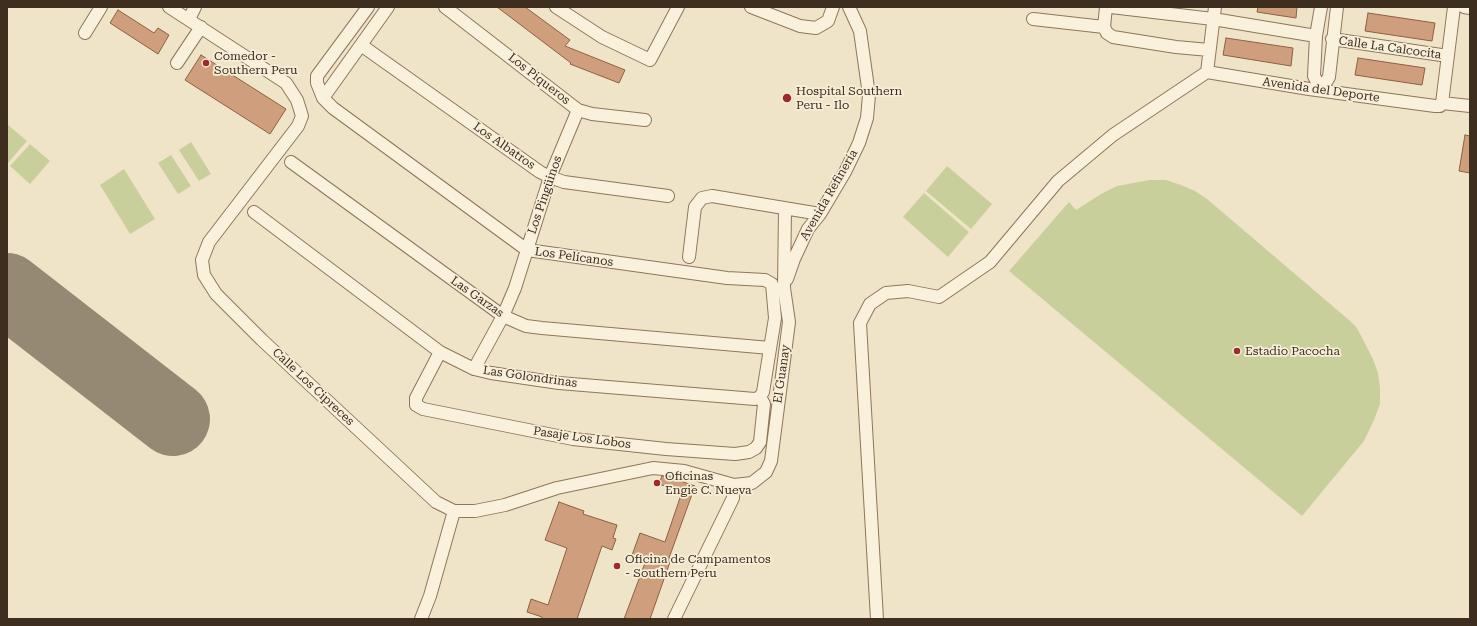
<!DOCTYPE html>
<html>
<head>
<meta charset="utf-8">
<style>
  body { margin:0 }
  #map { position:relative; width:1477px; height:626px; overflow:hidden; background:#f0e4c8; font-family:"Roboto Serif",serif }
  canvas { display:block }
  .frame { position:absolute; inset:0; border:8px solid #3d2e20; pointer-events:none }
</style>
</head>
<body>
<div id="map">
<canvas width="1477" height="626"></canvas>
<div class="frame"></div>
</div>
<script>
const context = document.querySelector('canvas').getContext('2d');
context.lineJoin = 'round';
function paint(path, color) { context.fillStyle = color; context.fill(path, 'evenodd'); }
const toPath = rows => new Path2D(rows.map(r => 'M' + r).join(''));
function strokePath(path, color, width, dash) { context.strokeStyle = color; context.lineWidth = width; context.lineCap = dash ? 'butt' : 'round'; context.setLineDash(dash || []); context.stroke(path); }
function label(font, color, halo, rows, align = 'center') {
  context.font = font + ' "Roboto Serif",serif'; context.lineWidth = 3.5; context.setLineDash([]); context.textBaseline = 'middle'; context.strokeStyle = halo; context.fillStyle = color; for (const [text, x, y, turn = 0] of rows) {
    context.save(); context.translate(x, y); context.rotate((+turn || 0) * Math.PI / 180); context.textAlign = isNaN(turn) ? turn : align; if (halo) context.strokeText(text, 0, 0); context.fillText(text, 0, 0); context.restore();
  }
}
paint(toPath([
  [7,124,27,141,7,164],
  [191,142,211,174,199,181,179,150],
  [30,144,50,161,30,184,10,166],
  [171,155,191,186,178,194,158,163],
  [947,166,992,204,971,229,926,191],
  [124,169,155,219,130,234,100,185],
  [1150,180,1166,180,1181,185,1195,191,1207,199,1349,320,1357,328,1373,359,1378,373,1380,388,1380,404,1374,420,1364,441,1302,516,1009,271,1069,202,1076,210,1101,194,1117,186],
  [924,193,969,232,948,257,903,217]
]), '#c9cf9b');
strokePath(toPath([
  [7,290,173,419]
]), '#968974', 74);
const building = toPath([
  [497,7,525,7,570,40,565,46,625,70,619,83,570,64,571,63,497,7],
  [1258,7,1297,7,1296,18,1257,12,1258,7],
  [118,10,154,33,158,28,169,35,158,54,110,23,118,10],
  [1368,13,1435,23,1432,41,1365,31,1368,13],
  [1226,38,1293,48,1291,66,1223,55,1226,38],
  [201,55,286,109,270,134,185,80,201,55],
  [1358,58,1425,68,1422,85,1355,75,1358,58],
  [1465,135,1470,136,1470,173,1459,171,1465,135],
  [662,476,669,477,695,486,669,558,671,559,650,619,624,619,645,563,631,558,640,533,665,542,682,492,659,484,662,476],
  [559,502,584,511,583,514,617,525,613,538,616,539,612,550,602,546,577,619,542,619,542,617,527,612,531,599,548,605,567,548,545,540,559,502]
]);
paint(building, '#cf9f7d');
strokePath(building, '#8d5f41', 1);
const minor = toPath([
  [169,7,286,83,297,100,302,116,298,126,209,242,202,260,204,275,216,294,262,340,436,502,454,511,475,511,505,505,557,488,653,468,684,471,734,485,752,483,766,472,771,461,789,322,784,288,785,209],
  [368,7,317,76,317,83,323,98,333,108,527,250,727,278,765,280,772,284,775,318,763,392,760,397],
  [445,7,578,110,592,114,645,120],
  [556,7,602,37,650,60,678,7],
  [751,7,800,26,816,28,828,21,833,7],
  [1106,7,1104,27,1107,33,1113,37,1176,47,1209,50],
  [1111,7,1213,19,1316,36],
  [1321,7,1316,36,1314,76,1321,90,1329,77,1337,7],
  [1464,7,1470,8],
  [189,19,195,7],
  [1033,19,1104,27],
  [85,33,101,7],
  [1332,39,1448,56],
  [361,45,540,172,550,177,564,182,668,196],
  [177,63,201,27],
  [1207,72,1309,89,1435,106,1440,106,1442,103,1454,7],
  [1207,72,1215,7],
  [323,98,388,7],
  [1442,103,1470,106],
  [291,162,503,316,526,326,542,328,770,348],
  [254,212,440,352,474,369,491,373,559,383,755,399,760,397],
  [689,257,695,207,702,198,712,196,820,214],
  [787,279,794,259,808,229,820,214,845,172,859,143,867,118,869,95,860,31,849,7],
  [440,352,416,398,416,405,423,409,573,439,666,449,735,454,749,452,756,448,760,442,764,404,760,397],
  [474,369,503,316,515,288,550,177,578,110],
  [421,619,430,596,454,511],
  [674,619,733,498,734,485],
  [877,619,860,323,870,304,886,293,908,291,939,297,990,262,1058,181,1113,135,1207,72]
]);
strokePath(minor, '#8d765c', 14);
strokePath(minor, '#faf1dc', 12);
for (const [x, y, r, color] of [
  [206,63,4,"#9e2a2b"],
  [787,98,5,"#9e2a2b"],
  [1237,351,4,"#9e2a2b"],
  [657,483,4,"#9e2a2b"],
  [617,566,4,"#9e2a2b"]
]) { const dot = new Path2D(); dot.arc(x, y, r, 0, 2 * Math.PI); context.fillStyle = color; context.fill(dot); strokePath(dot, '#f7eed8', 1.5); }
label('12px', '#3d2e20', '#f7eed8', [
  ["Calle La Calcocita",1390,48,8],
  ["Los Piqueros",539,79,38],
  ["Avenida del Deporte",1321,90,8],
  ["Los Albatros",504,146,35],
  ["Los Pingüinos",545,195,-71],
  ["Avenida Refinería",829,195,-60],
  ["Los Pelícanos",574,257,8],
  ["Las Garzas",477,297,35],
  ["El Guanay",782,374,-82],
  ["Las Golondrinas",530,377,8],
  ["Calle Los Cipreces",313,387,43],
  ["Pasaje Los Lobos",582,438,8]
]);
label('12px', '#3d2e20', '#f7eed8', [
  ["Comedor -",214,56],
  ["Southern Peru",214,70],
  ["Hospital Southern",796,91],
  ["Peru - Ilo",796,105],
  ["Estadio Pacocha",1245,351],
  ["Oficinas",665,476],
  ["Engie C. Nueva",665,490],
  ["Oficina de Campamentos",625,559],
  ["- Southern Peru",625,573]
], 'left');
</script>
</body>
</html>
